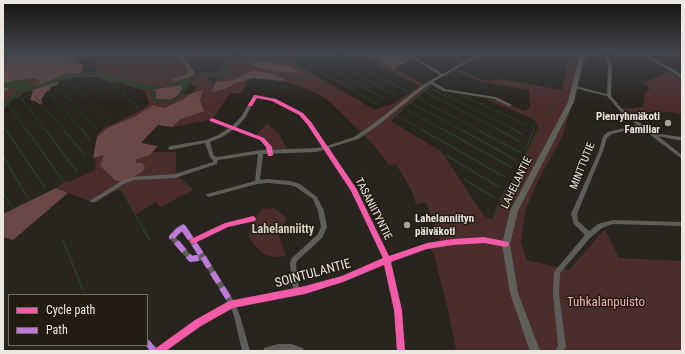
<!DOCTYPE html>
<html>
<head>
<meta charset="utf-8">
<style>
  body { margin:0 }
  #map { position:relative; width:685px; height:354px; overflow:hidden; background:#28241e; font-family:"Roboto Condensed",sans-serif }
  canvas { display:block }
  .frame { position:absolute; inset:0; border:4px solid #ebe7e0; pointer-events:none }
  .legend { position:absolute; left:8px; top:294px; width:140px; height:52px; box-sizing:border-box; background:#221c11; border:1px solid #726d64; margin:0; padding:5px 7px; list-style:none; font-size:12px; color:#ebe7e0 }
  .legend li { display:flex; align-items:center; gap:8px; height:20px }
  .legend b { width:20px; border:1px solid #726d64 }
</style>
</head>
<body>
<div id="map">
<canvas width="685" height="354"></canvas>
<div class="frame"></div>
<ul class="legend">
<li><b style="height:5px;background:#f35aa7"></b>Cycle path</li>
<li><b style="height:5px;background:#bd7bd9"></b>Path</li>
</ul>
</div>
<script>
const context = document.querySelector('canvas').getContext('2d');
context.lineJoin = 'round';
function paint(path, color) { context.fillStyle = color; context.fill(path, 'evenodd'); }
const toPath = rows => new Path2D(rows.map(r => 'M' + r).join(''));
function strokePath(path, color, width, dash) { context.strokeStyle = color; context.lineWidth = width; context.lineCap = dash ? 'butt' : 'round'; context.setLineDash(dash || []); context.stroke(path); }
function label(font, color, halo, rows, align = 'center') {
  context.font = font + ' "Roboto Condensed",sans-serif'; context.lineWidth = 3; context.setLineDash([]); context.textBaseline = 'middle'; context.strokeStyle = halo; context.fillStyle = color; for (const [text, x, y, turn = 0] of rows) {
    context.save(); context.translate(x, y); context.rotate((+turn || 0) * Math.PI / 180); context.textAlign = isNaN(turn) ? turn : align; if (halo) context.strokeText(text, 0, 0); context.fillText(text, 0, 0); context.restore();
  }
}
paint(toPath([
  [108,53,177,53,188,71,186,76,172,79,173,83,161,87,150,86,150,90,153,100,159,103,183,94,188,94,187,97,164,108,153,105,134,117,109,127,97,137,97,134,104,128,140,111,149,104,145,91,117,82,109,82,96,77,65,78,58,81,55,78,68,73,95,72,98,66,94,58],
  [239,53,249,53,228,61,224,64,223,73,217,75,195,73,210,71,212,73,219,71,224,63,221,59,240,56],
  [253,53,276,53,375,110,394,103,419,86,355,53,368,53,423,84,427,84,432,86,416,98,391,121,442,152,484,216,492,219,500,198,514,177,538,128,535,120,486,99,498,100,525,111,530,108,529,90,481,82,454,71,458,69,479,79,487,81,501,79,562,90,570,53,587,53,563,135,537,183,525,211,521,242,527,260,569,270,605,229,619,258,682,261,682,351,456,351,449,314,434,255,429,243,439,241,440,239,426,202,416,204,412,191,396,164,389,165,373,144,331,103,318,94,302,87,282,81,285,80,252,70,233,80,216,82,217,78,223,77,228,64],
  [265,61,292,67,301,73,279,72,258,68],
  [669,70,675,73,676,77,682,80,682,114,669,112,625,113,619,109,643,107,645,92,650,89,642,82,658,77],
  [196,76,204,76,215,84,211,88,228,88,236,83,248,79,242,93,230,93,214,117,208,120,173,127,179,120,203,111,200,101,203,91,193,93,197,87,189,84],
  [34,78,41,82,34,85,37,87,25,91,19,97,13,99,3,110,3,105,6,101,3,101,3,93,16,84,9,82],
  [267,123,279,134,287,149,271,149,269,144,256,135],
  [153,152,176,152,176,174,193,190,160,207,156,202,135,215,122,192,119,190,113,192,94,203,56,188,65,182,72,181,95,170,96,161,93,158,104,155,134,163,137,158,150,155],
  [273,208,287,218,278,233,286,256,275,257,265,255,254,245,249,236,251,224,262,209]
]), '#4b2e2c');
paint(toPath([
  [3,53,67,53,65,56,76,57,77,63,84,65,81,74,68,73,55,78,59,84,52,86,50,90,46,92,41,100,43,103,39,104,37,102,30,100,33,91,31,89,36,87,34,85,41,82,34,78,10,82,16,83,3,93],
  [177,53,183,53,196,75,173,83,171,79,186,75,188,70],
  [368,53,405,53,412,59,394,69],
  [265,61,292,67,301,73,279,72,258,68,250,62],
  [252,70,273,74,286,80,282,81,253,78,236,83,228,88,213,92,211,91,216,82,233,80],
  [180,85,183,88,177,96,169,100,156,99,156,92,154,89],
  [203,90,200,101,204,111,179,120,173,127,158,125,141,143,158,146,150,155,137,159,135,163,142,163,145,167,142,172,123,182,115,180,100,166,104,155,93,158,97,137,109,127,134,117,153,105,164,108,187,97,188,94],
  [56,188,68,193,13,240,3,237,3,214]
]), '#694846');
paint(toPath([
  [249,53,253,54,228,64,226,67,226,74,223,77,194,77,189,84,188,89,175,100,169,102,159,103,155,102,153,100,150,90,137,88,139,85,161,87,198,74,220,74,223,73,224,64,228,61],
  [180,85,183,88,177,96,170,100,156,99,156,92,154,89],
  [15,80,30,81,31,84,34,88,20,93,3,108,3,104,17,91,16,88,3,88,3,83]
]), '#2b3d24');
strokePath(toPath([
  [198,53,212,75],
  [219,53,226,63],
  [289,53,379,105],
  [303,53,388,101],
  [318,53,396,96],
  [333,53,410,93],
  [357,53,372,61],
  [65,77,109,122],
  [53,81,98,130],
  [111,83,139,109],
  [432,89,517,131],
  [425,92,501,131],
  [51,95,83,131],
  [35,96,65,131],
  [463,96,527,125],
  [415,97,480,131],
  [21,98,46,131],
  [409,102,463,131],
  [7,103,27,131],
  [403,108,446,131],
  [395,115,424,131],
  [540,115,549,113,556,104],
  [393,117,428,88],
  [3,126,7,131],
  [533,131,535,117],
  [540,131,545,122]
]), '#2b3d24', 1);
strokePath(toPath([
  [6,130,45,188],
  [27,130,63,181],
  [46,130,77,172],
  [64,130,85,156],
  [82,130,90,140],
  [422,130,505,177],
  [444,130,511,167],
  [462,130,516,160],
  [478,130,519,152],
  [499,130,519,141],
  [515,130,522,134],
  [525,150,534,130],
  [446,155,499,187],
  [3,156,28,198],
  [464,179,493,197],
  [121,189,144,230],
  [3,192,11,206],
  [493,220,505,192,514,179,540,130]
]), '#2b3d24', 1.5);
strokePath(toPath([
  [143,229,149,239],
  [63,240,83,290]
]), '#2b3d24', 2);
paint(toPath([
  [88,72,95,72,152,86,154,87,150,89,94,76,88,76,66,79,23,93,19,91,63,76,88,72]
]), '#2b3d24');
paint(toPath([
  [83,53,87,53,86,59,83,58,83,53],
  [404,53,408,53,443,74,480,53,484,53,433,82,445,89,496,97,512,105,511,106,509,106,494,99,443,91,431,84,425,87,377,126,358,139,329,148,356,189,389,257,427,243,453,240,484,238,506,241,508,242,509,244,508,246,506,247,484,242,453,244,427,249,390,261,401,310,405,351,397,351,395,310,385,264,343,282,305,293,236,306,240,316,250,351,242,351,234,316,231,308,200,325,165,351,150,351,145,345,147,345,147,338,157,348,196,321,228,303,202,260,191,262,189,261,170,239,169,237,170,235,175,229,181,225,185,225,205,255,234,301,293,289,290,264,291,260,292,258,318,234,321,227,318,211,313,199,296,187,290,185,268,183,257,184,209,197,207,196,206,195,207,194,255,181,258,154,218,160,217,164,175,178,134,180,124,184,95,202,91,202,90,201,91,200,120,182,131,177,175,174,213,162,213,160,210,157,205,143,170,150,168,148,170,146,206,140,218,135,232,126,241,117,248,105,250,104,252,105,245,118,236,128,222,137,210,142,214,156,217,157,261,150,316,148,323,147,307,124,300,115,273,101,255,97,255,95,256,95,275,99,302,113,311,122,327,146,354,137,373,124,423,85,440,75,404,53],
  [324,150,352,191,383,259,342,276,299,288,296,264,297,261,322,238,327,227,324,211,317,197,300,184,290,181,268,179,260,180,263,154,316,152,324,150],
  [182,231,198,255,192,256,175,237,179,233,182,231],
  [605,53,609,53,612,65,611,96,622,109,653,133,682,137,682,141,658,136,682,155,682,159,640,127,612,134,607,138,603,151,577,214,578,221,589,231,598,224,613,220,682,222,682,226,613,224,602,228,591,237,560,273,559,294,566,347,563,351,555,351,558,346,553,294,554,272,585,235,574,224,571,214,599,151,603,136,608,132,637,125,620,111,607,96,574,88,573,87,575,86,607,94,608,65,605,53],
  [639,53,643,53,678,72,682,76,682,78,680,78,676,74,639,53],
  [278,344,291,344,303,348,304,351,263,351,264,348,278,344]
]), '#5e5d59');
paint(toPath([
  [580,53,585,53,574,102,518,211,510,244,518,293,540,351,530,351,510,293,502,244,510,211,568,102,580,53]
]), '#60605a');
strokePath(toPath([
  [179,230,183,227,185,230]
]), '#bd7bd9', 5, [10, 5]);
strokePath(toPath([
  [180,229,172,237,191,259,203,257],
  [184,229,203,257],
  [203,257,232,304],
  [147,342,154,351]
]), '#bd7bd9', 6, [12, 6]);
paint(toPath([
  [254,95,276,99,303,113,311,122,356,188,389,256,427,243,453,239,484,237,508,242,509,244,508,246,506,247,484,243,453,245,427,249,391,262,402,310,405,351,397,351,394,310,384,265,343,282,305,294,233,308,201,326,166,351,155,351,156,348,195,320,229,301,305,286,342,276,383,258,351,191,307,124,299,115,272,101,257,98,252,106,248,106,248,105,254,95],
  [212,118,264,138,272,147,273,155,272,156,268,156,266,147,260,140,210,121,209,120,212,118],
  [253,216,255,217,256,219,255,221,228,227,193,244,191,243,190,241,191,239,225,223,253,216]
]), '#f35aa7');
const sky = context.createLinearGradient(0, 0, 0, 103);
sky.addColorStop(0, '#161410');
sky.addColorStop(0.51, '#42454c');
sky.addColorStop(1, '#42454c00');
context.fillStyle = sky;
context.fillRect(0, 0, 685, 103);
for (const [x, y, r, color] of [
  [668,123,4,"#a7a39c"],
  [407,225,4,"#a7a39c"]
]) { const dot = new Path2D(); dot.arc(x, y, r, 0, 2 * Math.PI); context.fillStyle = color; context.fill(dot); strokePath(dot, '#221c11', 1.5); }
label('bold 11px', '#ebe7e0', '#221c11', [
  ["Pienryhmäkoti",660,117],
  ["Familiar",660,130],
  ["Lahelanniityn",415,219,"left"],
  ["päiväkoti",415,232,"left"]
], 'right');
label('11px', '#ebe7e0', '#221c11', [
  ["MINTTUTIE",583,166,-68],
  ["LAHELANTIE",517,183,-64],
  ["TASANIITYNTIE",373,209,63]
]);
label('bold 12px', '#dbd2c4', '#221c11', [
  ["Lahelanniitty",283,230]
]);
label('13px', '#ebe7e0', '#221c11', [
  ["SOINTULANTIE",313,274,-15]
]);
label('13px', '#f2aeaa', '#221c11', [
  ["Tuhkalanpuisto",606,303]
]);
</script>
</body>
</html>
